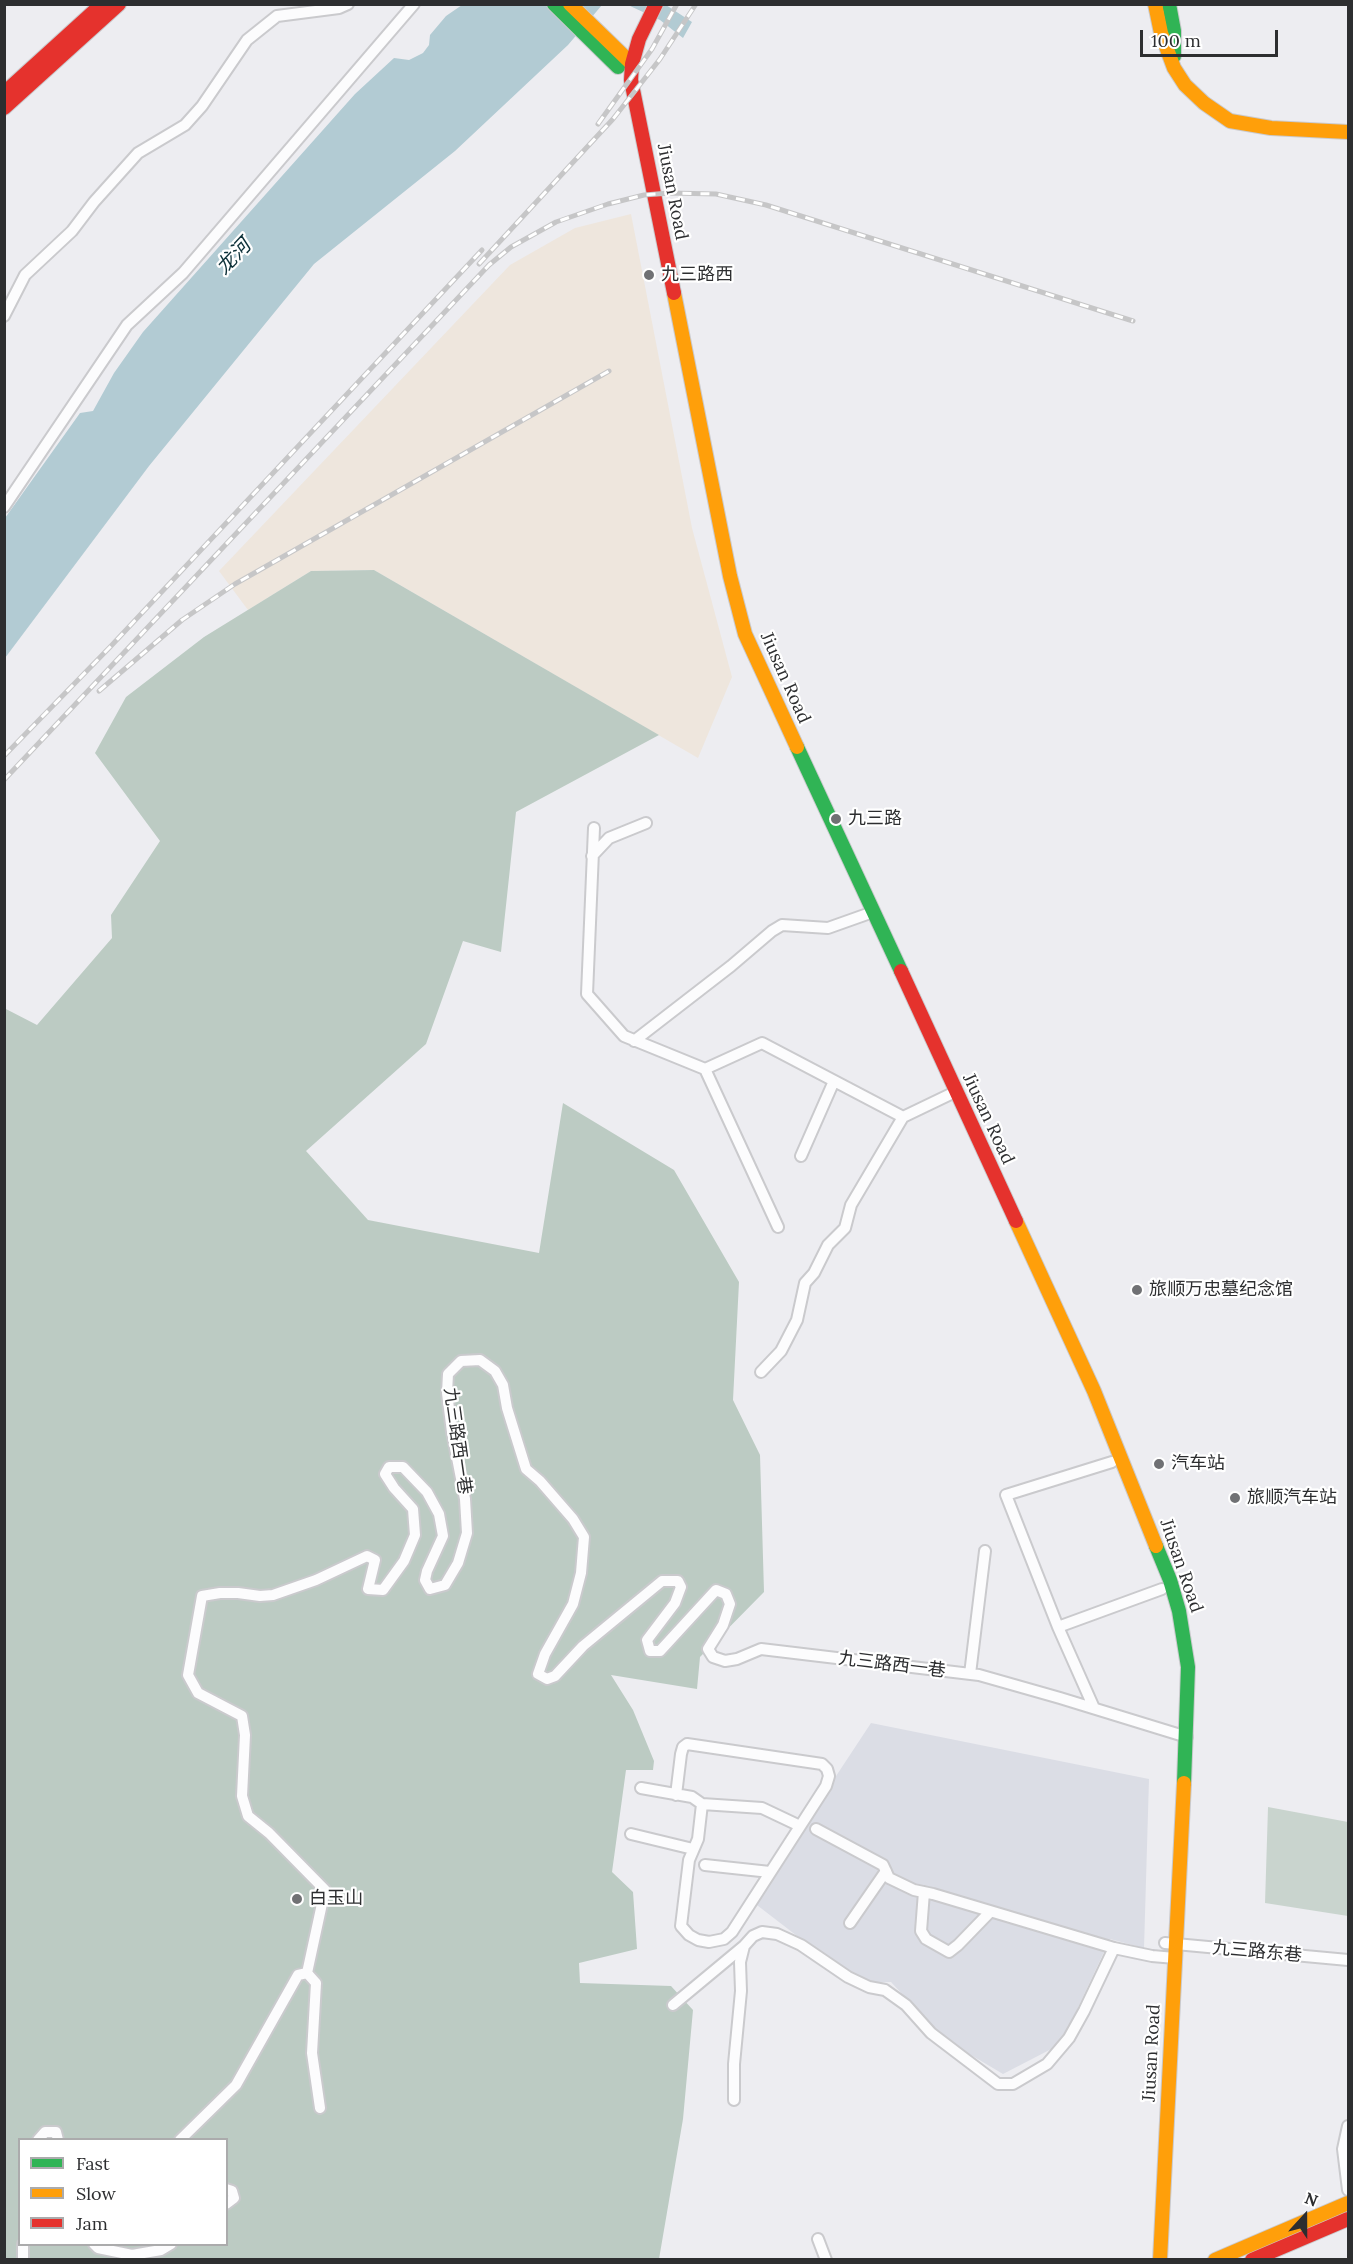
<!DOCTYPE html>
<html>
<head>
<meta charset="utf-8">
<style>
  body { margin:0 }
  #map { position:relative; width:1353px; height:2264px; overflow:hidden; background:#ededf1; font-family:Lora,serif }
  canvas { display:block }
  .frame { position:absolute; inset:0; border:6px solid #2d2e30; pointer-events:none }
  .legend { position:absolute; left:18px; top:2138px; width:210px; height:108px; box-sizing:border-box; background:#fff; border:2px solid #ababac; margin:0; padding:8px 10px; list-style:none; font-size:18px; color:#2d2e30 }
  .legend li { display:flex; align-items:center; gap:12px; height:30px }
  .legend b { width:30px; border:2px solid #ababac }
  .north { position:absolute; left:1275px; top:2186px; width:60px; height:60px; -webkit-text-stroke:4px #fff; paint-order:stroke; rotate:21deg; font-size:16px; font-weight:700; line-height:24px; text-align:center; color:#2d2e30 }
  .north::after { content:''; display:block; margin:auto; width:21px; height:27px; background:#2d2e30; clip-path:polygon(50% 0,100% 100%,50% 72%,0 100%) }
  .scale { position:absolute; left:1140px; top:30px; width:138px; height:27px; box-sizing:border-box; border:3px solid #2d2e30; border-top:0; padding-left:8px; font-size:18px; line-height:21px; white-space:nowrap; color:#2d2e30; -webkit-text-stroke:4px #fff; paint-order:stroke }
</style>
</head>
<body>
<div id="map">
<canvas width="1353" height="2264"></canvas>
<div class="frame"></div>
<ul class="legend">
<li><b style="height:8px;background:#30b455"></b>Fast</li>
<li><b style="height:8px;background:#ff9f0a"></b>Slow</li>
<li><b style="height:8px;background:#e5322d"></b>Jam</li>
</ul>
<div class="north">N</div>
<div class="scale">100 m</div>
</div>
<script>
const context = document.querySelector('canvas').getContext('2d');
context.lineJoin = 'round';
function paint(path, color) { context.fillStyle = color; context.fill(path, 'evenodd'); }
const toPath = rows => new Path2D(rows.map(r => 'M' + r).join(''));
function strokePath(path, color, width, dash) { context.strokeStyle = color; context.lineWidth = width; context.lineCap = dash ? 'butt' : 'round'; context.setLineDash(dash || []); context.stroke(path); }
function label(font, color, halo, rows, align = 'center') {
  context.font = font + ' Lora,"Noto Sans SC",serif'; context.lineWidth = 4.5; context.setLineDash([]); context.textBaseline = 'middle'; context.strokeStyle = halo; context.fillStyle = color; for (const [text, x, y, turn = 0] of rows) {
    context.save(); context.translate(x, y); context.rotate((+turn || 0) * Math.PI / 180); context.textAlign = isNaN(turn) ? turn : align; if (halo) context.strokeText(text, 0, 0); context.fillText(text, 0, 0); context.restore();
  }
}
paint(toPath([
  [871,1723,1149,1779,1144,1948,1110,1939,1061,2044,1003,2074,944,2039,891,1982,858,1983,753,1902]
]), '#dbdde5');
paint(toPath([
  [631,214,692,528,732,677,698,758,374,570,311,571,248,610,219,571,510,265,575,228]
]), '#eee6dd');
paint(toPath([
  [1268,1807,1348,1822,1348,1916,1265,1903]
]), '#c9d4ce');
paint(toPath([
  [374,570,659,735,516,812,501,952,463,941,426,1044,306,1151,368,1220,539,1253,563,1103,674,1170,739,1282,733,1400,760,1455,764,1592,700,1657,697,1689,611,1675,633,1710,654,1761,653,1770,626,1770,612,1872,633,1892,637,1949,579,1963,580,1983,671,1986,693,2010,683,2119,659,2259,5,2259,4,1008,37,1025,112,938,111,915,160,841,95,753,126,697,204,637,311,571],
  [20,2140,226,2140,226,2244,20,2244]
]), '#bccbc3');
paint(toPath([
  [462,5,602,5,568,45,455,151,314,264,149,466,5,658,5,518,80,413,93,411,114,373,143,332,355,94,394,58,409,60,423,53,429,45,430,35,446,16],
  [628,5,666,5,692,22,683,38,660,20]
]), '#b2cbd3');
const street = toPath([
  [4,316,25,275,72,231,94,202,138,153,185,125,202,106,247,40,277,16,339,8,348,4],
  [4,507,127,325,183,273,414,4],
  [594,828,587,994,624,1036,705,1069,762,1043,903,1117],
  [592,856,609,838,646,823],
  [634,1041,731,966,772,931,782,925,828,928,873,912],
  [705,1069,778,1227],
  [801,1156,834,1081],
  [761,1372,781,1351,797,1320,805,1283,814,1273,828,1245,845,1228,851,1205,903,1117,955,1092],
  [1058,1627,1162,1589],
  [970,1674,985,1551],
  [1094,1708,1058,1627,1006,1495,1112,1462],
  [641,1788,692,1797,702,1804,762,1808,800,1826],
  [676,1795,681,1754,683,1747,687,1744,822,1764,827,1769,829,1776,826,1786,732,1932,724,1939,709,1942,698,1940,689,1935,681,1926,689,1860,698,1839,702,1804],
  [816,1829,883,1865,889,1878,914,1890,933,1894,1114,1948],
  [631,1834,693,1849],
  [705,1865,770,1872],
  [924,1892,921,1931,926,1939,949,1952,958,1945,990,1912],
  [850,1923,886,1871],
  [1165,1943,1348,1960],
  [307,1973,325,1890,269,1833,248,1816,242,1796,245,1735,242,1716,198,1693,188,1675,202,1596,220,1593,238,1593,260,1596,273,1595,316,1580,367,1556,375,1560,368,1589,383,1590,404,1561,415,1535,413,1509,394,1488,385,1474,389,1467,403,1467,427,1492,439,1514,443,1536,427,1571,425,1580,430,1589,445,1585,458,1563,467,1533,465,1499,452,1432,447,1393,448,1374,461,1361,480,1360,495,1371,503,1385,507,1408,526,1469,540,1481,573,1519,584,1537,581,1573,573,1604,545,1654,538,1674,547,1679,555,1676,583,1646,662,1581,678,1581,681,1587,675,1603,647,1640,650,1651,660,1651,716,1590,726,1594,730,1604,723,1625,708,1649,713,1657,725,1661,737,1659,761,1649,979,1675,1060,1698,1187,1737],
  [307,1973,316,1983,312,2053,320,2108],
  [673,2005,744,1946],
  [734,2100,734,2064,741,1991,740,1962,744,1946,753,1936,762,1932,777,1934,801,1945,848,1977,869,1987,885,1990,906,2005,931,2033,998,2084,1013,2084,1047,2064,1069,2038,1084,2011,1114,1948,1152,1956,1175,1958],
  [1348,2126,1343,2149,1348,2190],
  [38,2140,45,2132,56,2132,58,2140],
  [180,2140,236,2085,298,1975,307,1973],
  [226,2189,232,2191,234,2198,226,2204],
  [818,2239,826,2260],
  [23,2244,23,2260],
  [94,2244,98,2248,132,2255,161,2250,171,2244]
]);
const fast = toPath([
  [554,4,618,67],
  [1169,4,1174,31,1174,56],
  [797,747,901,971],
  [1156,1546,1170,1580,1179,1611,1188,1667,1184,1783]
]);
const slow = toPath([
  [570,4,632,64],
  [1155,4,1161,33,1174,68,1185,85,1204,103,1230,121,1271,128,1348,132],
  [674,293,730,576,745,634,797,747],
  [1016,1221,1094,1391,1156,1546],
  [1160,2260,1184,1783],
  [1215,2260,1348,2203]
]);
const jam = toPath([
  [656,4,639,39,632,64,631,80,674,293],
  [4,93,102,4],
  [4,108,119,4],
  [901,971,1016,1221],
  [1252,2260,1348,2219]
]);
strokePath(street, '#cacacd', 14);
strokePath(fast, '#cacacd', 16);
strokePath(slow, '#cacacd', 16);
strokePath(jam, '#cacacd', 16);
strokePath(street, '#fcfcfd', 10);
strokePath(fast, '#30b455', 14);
strokePath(slow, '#ff9f0a', 14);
strokePath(jam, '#e5322d', 14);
const rail = toPath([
  [598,124,652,49,677,4],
  [479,264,613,119,660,59,696,4],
  [99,691,182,620,235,584,609,371],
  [4,756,111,646,482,250],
  [4,780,489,265,511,247,556,222,608,204,644,195,670,193,716,194,766,205,1133,321]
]);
strokePath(rail, '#c6c6c7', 5);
strokePath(rail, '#fff', 3, [9]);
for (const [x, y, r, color] of [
  [649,275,6,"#707174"],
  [836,819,6,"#707174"],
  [1137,1290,6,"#707174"],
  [1159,1464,6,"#707174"],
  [1235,1498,6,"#707174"],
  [297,1899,6,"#707174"]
]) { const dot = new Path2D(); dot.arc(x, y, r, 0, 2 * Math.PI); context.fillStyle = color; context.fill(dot); strokePath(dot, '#fff', 2); }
label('18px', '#2d2e30', '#fff', [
  ["Jiusan Road",672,192,79],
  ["Jiusan Road",785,678,66],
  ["Jiusan Road",988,1119,65],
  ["九三路西一巷",457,1441,82],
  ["Jiusan Road",1181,1566,71],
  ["九三路西一巷",892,1665,7],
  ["九三路东巷",1257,1952,5],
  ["Jiusan Road",1152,2053,-87]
]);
label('18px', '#2d2e30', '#fff', [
  ["九三路西",661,275],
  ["九三路",848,819],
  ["旅顺万忠墓纪念馆",1149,1290],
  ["汽车站",1171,1464],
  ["旅顺汽车站",1247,1498],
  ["白玉山",309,1899]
], 'left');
label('italic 20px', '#0c3038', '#fff', [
  ["龙河",234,257,-47]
]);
</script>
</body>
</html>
